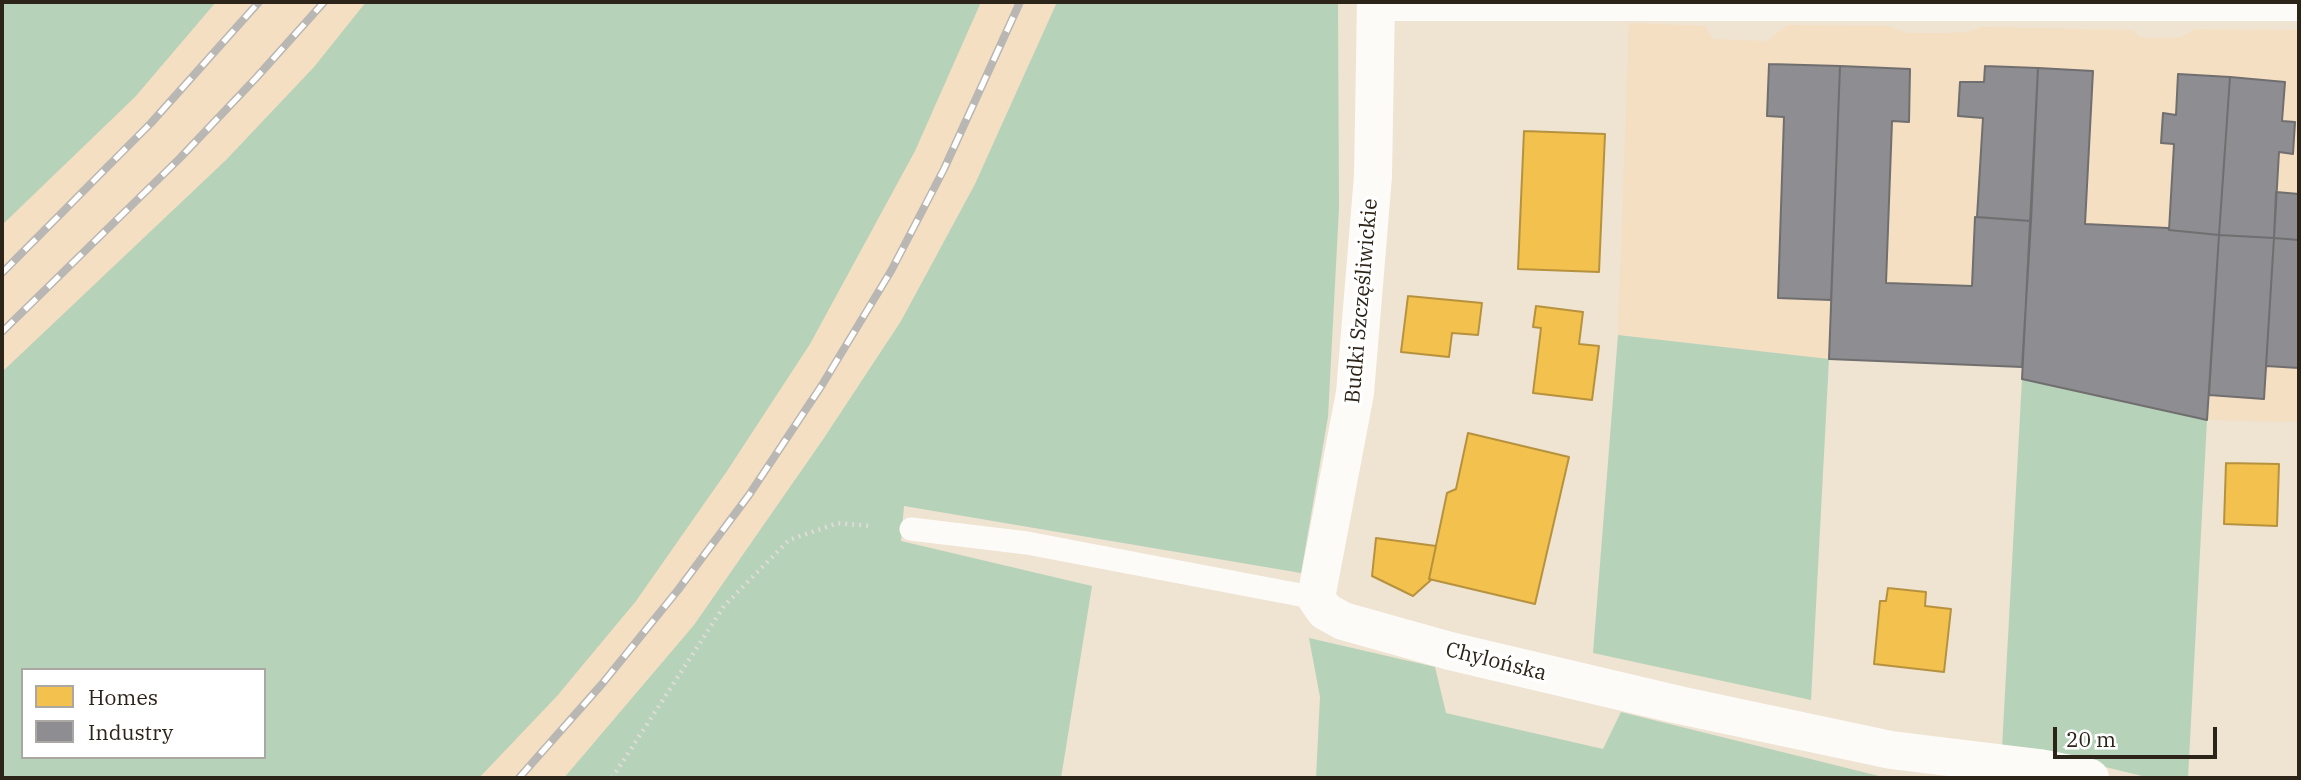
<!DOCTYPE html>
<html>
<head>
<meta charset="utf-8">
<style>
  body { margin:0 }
  #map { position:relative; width:2301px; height:780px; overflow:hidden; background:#efe3d2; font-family:"IBM Plex Serif",serif }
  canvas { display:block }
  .frame { position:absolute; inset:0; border:4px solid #2d2419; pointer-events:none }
  .legend { position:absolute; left:21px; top:668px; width:245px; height:91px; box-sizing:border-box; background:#fff; border:2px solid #aba7a3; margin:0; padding:9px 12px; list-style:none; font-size:21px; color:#2d2419 }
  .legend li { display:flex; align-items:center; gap:14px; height:35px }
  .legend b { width:35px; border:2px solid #aba7a3 }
  .scale { position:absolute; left:2053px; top:727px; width:164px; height:32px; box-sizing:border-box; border:4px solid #2d2419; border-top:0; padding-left:9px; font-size:21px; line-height:24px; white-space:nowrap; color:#2d2419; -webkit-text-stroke:5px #fff; paint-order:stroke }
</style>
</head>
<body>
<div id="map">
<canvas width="2301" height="780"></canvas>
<div class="frame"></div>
<ul class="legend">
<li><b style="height:19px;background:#f2c14e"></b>Homes</li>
<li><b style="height:19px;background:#8d8d92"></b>Industry</li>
</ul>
<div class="scale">20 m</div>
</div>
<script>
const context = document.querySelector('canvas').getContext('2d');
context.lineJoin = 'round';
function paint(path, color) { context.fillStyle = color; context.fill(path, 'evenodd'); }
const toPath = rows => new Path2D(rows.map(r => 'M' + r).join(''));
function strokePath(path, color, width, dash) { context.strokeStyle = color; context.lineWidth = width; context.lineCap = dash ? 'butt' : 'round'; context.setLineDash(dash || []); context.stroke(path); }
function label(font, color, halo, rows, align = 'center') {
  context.font = font + ' "IBM Plex Serif",serif'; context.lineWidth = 7; context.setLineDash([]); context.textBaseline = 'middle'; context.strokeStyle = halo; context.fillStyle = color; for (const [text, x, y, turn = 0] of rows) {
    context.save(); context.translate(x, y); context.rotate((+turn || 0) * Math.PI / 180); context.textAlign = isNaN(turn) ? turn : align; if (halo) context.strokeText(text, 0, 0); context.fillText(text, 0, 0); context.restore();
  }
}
paint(toPath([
  [2,2,1057,2,975,184,901,321,824,438,694,625,575,778,2,778],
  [23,670,264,670,264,757,23,757],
  [1629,23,1705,26,1713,39,1767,41,1787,25,1887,26,1907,33,1944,33,1968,32,1982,27,2133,30,2140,37,2160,38,2181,37,2195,29,2299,30,2299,422,2207,420,2022,379,2022,367,1829,359,1618,335]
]), '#f4dfc3');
paint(toPath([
  [2,2,216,2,135,97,2,225],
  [366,2,981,2,915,151,810,344,727,471,636,601,557,696,479,778,2,778,2,372,226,160,314,67],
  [23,670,264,670,264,757,23,757],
  [1057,2,1338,2,1339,208,1328,417,1301,573,904,506,901,541,1092,586,1061,778,564,778,694,625,824,438,901,321,975,184],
  [1618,335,1829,359,1811,700,1593,653],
  [2022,379,2207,420,2188,778,2150,778,2077,760,2002,748],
  [1309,638,1435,667,1446,713,1603,749,1621,712,1887,778,1316,778,1320,697]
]), '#b6d2b9');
const homes = toPath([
  [1524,131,1605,134,1599,272,1518,269,1524,131],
  [1408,296,1482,303,1478,335,1452,333,1449,357,1401,352,1408,296],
  [1536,306,1583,312,1579,344,1599,346,1592,400,1533,393,1541,328,1533,327,1536,306],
  [1468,433,1569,457,1535,604,1429,579,1447,493,1456,489,1468,433],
  [2226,463,2279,464,2277,526,2224,524,2226,463],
  [1376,538,1436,546,1429,579,1431,580,1413,596,1372,576,1376,538],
  [1888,588,1926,592,1925,606,1951,609,1944,672,1874,664,1880,601,1886,601,1888,588]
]);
paint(homes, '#f2c14e');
strokePath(homes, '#b7923e', 2);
const industry = toPath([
  [1769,64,1840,66,1831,300,1778,298,1784,117,1767,116,1769,64],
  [1840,66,1910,69,1909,122,1892,121,1886,283,1972,286,1975,217,2031,221,2022,367,1829,359,1840,66],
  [1985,66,2038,68,2031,221,1977,217,1983,118,1958,116,1960,82,1984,82,1985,66],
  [2038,68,2093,71,2085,224,2168,228,2169,230,2219,235,2207,420,2022,379,2038,68],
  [2178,74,2230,77,2219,235,2169,230,2174,144,2161,143,2163,113,2176,115,2178,74],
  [2230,77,2285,82,2282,121,2295,122,2293,154,2279,152,2274,238,2219,235,2230,77],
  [2276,192,2299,194,2299,240,2274,238,2276,192],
  [2219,235,2274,238,2264,399,2209,395,2219,235],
  [2274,238,2299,240,2299,368,2266,366,2274,238]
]);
paint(industry, '#8d8d92');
strokePath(industry, '#706e6e', 2);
strokePath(toPath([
  [612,778,724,606,789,540,838,523,872,526]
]), '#dfdbd6', 4.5, [2, 5]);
strokePath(toPath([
  [911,529,1027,543,1316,598]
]), '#fdfbf8', 23);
strokePath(toPath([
  [1376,2,1373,176,1355,393,1316,598,1325,611,1343,621,1450,651,1679,705,1891,750,2039,768,2090,778],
  [1376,2,2299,2]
]), '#fdfbf8', 38);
const rail = toPath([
  [2,273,151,123,259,2],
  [2,332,180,158,256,78,324,2],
  [519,778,602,684,678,590,749,495,822,385,891,271,944,169,1020,2]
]);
strokePath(rail, '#b9b7b3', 8);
strokePath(rail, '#fff', 5, [16]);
label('21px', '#2d2419', '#fff', [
  ["Budki Szczęśliwickie",1362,301,-85],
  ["Chylońska",1496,662,14]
]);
</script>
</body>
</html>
